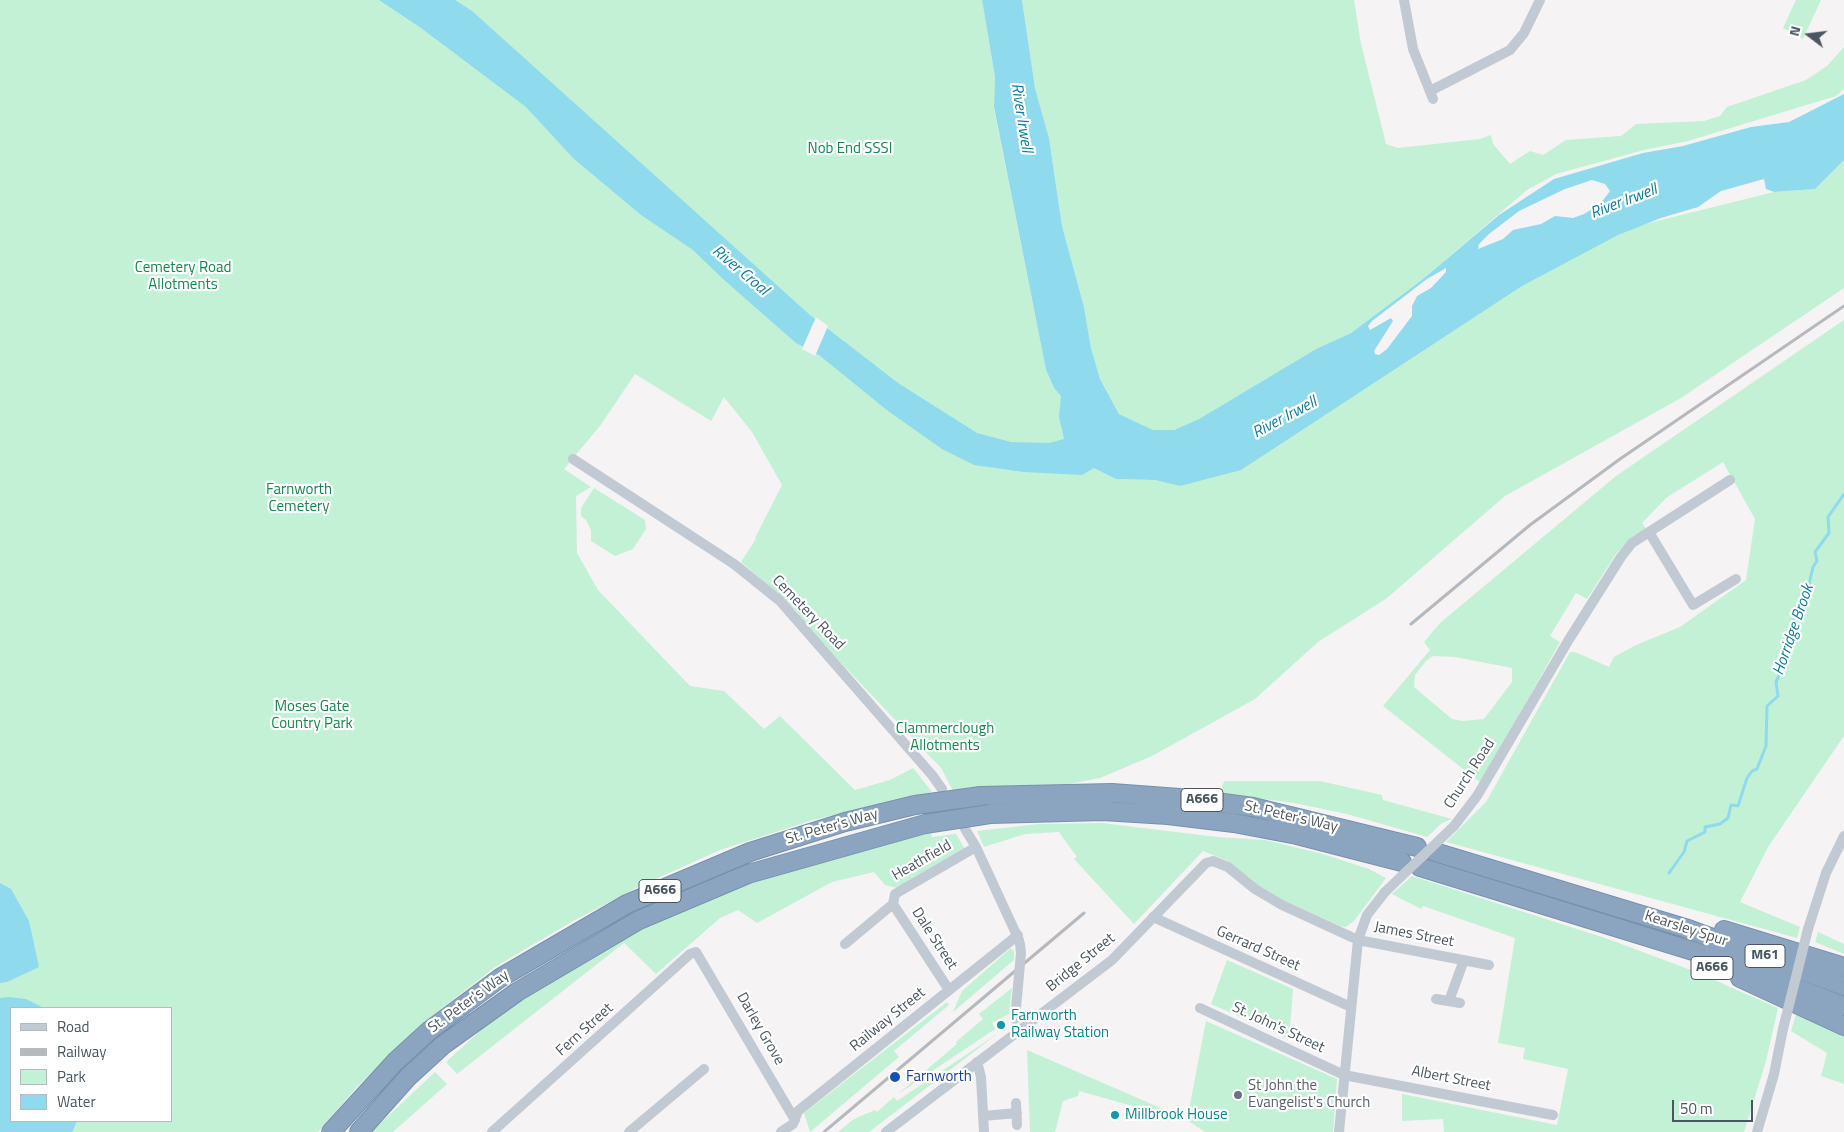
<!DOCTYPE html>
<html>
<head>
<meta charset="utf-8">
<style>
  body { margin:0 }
  #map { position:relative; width:1844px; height:1132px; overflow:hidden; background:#f5f3f3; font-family:"Titillium Web",sans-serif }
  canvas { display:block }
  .legend { position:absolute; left:10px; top:1007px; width:162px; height:115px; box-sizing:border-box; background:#fff; border:1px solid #b7bbc0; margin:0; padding:6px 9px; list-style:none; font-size:15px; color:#4a5661 }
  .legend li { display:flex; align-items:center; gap:10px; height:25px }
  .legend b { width:25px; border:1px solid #b7bbc0 }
  .north { position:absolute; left:1784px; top:10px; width:50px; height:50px; -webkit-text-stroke:4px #fff; paint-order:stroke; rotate:285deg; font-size:14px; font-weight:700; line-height:20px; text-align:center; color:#4a5661 }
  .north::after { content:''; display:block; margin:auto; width:18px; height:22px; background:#4a5661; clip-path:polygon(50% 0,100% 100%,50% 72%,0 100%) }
  .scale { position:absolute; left:1672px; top:1100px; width:81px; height:22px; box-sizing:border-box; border:2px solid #4a5661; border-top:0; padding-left:6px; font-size:15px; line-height:18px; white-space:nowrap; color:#4a5661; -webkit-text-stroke:4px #fff; paint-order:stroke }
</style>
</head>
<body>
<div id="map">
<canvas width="1844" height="1132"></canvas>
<ul class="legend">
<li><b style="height:6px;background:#c1cad2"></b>Road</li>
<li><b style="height:6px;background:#b5b8bd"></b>Railway</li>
<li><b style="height:14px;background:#c3f1d5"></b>Park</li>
<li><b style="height:14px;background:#90daee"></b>Water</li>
</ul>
<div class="north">N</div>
<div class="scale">50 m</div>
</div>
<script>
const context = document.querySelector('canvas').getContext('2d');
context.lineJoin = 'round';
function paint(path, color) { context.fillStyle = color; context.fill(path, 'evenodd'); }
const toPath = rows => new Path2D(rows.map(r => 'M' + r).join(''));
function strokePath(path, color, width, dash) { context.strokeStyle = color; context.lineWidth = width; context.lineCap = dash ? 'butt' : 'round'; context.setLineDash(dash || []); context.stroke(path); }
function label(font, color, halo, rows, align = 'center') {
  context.font = font + ' "Titillium Web",sans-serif'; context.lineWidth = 4.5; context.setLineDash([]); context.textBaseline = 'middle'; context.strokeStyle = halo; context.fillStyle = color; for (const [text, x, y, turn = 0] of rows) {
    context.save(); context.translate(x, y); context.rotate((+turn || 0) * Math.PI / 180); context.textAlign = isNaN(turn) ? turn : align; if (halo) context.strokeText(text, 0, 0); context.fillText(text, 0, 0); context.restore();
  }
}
paint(toPath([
  [0,0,982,0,995,77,994,109,1046,370,1054,388,1061,396,1061,428,1065,439,1116,479,1155,480,1180,486,1613,232,1774,192,1815,189,1844,160,1844,288,1681,398,1505,496,1387,598,1318,642,1255,699,1152,756,1100,778,1047,788,954,793,941,768,826,647,787,602,741,562,756,539,755,538,782,485,752,432,724,397,711,421,635,374,600,426,564,469,591,487,576,496,577,553,598,590,690,686,724,691,764,729,780,716,855,790,890,780,913,768,932,792,813,820,723,849,644,884,573,921,495,967,423,1023,356,1088,318,1132,0,1132],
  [11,1008,171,1008,171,1121,11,1121],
  [1022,0,1354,0,1361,44,1386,144,1398,148,1480,139,1491,135,1493,144,1510,164,1530,151,1543,155,1566,140,1621,136,1636,124,1704,121,1720,116,1727,107,1806,80,1827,66,1844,47,1844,89,1836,96,1688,141,1644,150,1556,174,1527,190,1423,279,1351,333,1316,349,1199,419,1174,430,1153,430,1119,414,1100,379,1091,348,1084,307,1062,226,1049,138,1035,88],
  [1796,0,1821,0,1803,39,1783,28],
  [1844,320,1844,736,1768,847,1740,902,1800,927,1797,938,1446,842,1486,802,1570,652,1575,652,1609,667,1614,657,1636,645,1680,627,1746,580,1755,519,1723,462,1666,498,1642,523,1646,529,1633,536,1616,554,1587,599,1576,593,1550,636,1560,642,1481,783,1383,706,1430,650,1424,642,1440,623,1616,476],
  [1433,656,1455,657,1512,668,1512,682,1484,719,1462,721,1452,719,1414,687,1415,675,1426,661],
  [594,488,645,520,646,529,633,549,615,556,591,541,591,530,586,520,581,516,581,508],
  [1225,781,1320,781,1382,795,1383,800,1452,819,1442,823,1427,837,1347,814,1294,803,1224,794,1222,785],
  [1102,823,1217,837,1265,840,1323,854,1369,869,1386,878,1354,921,1346,927,1340,926,1283,900,1259,886,1228,861,1203,851,1134,924,1074,859,1077,857,1059,832,1025,834,984,847,977,831,1039,824],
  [931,833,932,837,956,834,965,849,897,888,885,885,874,872,832,882,757,923,738,910,720,918,656,974,624,943,457,1074,446,1062,480,1031,517,1002,618,938,730,887,861,847],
  [1412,876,1608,939,1696,972,1778,1008,1766,1061,1744,1132,1444,1132,1443,1119,1402,1121,1402,1094,1557,1125,1568,1069,1523,1059,1525,1048,1498,1043,1515,938,1423,906,1421,909,1392,894],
  [1571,901,1694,938,1786,970,1785,975,1573,906],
  [1818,932,1844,944,1844,954,1815,942],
  [1011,948,1014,952,1014,960,953,1012,962,991],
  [1227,960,1293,989,1289,1039,1211,1004],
  [1012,988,1009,1014,992,1023,995,1029,898,1094,957,1044,956,1042,983,1019,979,1014],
  [947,1002,949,1005,894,1051,899,1057,810,1132,804,1113],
  [1796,1014,1844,1036,1844,1084,1821,1076,1827,1053,1791,1031],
  [1206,1021,1337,1079,1333,1132,1205,1132,1187,1120],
  [997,1034,869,1132,838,1132,854,1119,875,1110,877,1112,894,1097,897,1101],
  [1027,1050,1163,1109,1161,1114,1079,1091,1078,1096,1063,1101,1055,1132,1030,1132],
  [435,1072,447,1084,393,1132,371,1132]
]), '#c3f1d5');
paint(toPath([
  [379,0,455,0,472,11,810,315,898,383,977,433,1011,442,1049,443,1064,439,1059,417,1061,396,1054,388,1046,370,994,107,995,77,982,0,1022,0,1035,88,1049,138,1062,226,1084,307,1091,348,1100,379,1119,414,1153,430,1174,430,1199,419,1316,349,1351,333,1423,279,1499,215,1554,179,1643,153,1683,146,1751,127,1789,122,1844,94,1844,160,1815,189,1774,192,1766,189,1764,179,1721,191,1698,207,1661,218,1618,235,1522,286,1241,470,1180,486,1155,480,1116,479,1094,468,1082,475,1024,472,974,465,942,449,888,411,819,355,796,343,723,279,693,250,641,215,573,158,526,107,421,28],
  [1592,180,1605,184,1610,191,1601,203,1584,214,1573,218,1555,216,1541,224,1513,230,1503,239,1478,249,1479,244,1489,234,1519,211,1565,189],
  [1446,268,1446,272,1431,288,1417,296,1412,306,1412,316,1387,349,1379,355,1375,354,1374,351,1393,321,1391,318,1370,330,1368,326,1372,321,1427,279],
  [0,883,11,889,29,921,39,967,7,982,0,983],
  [9,997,26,999,44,1008,11,1008,11,1121,77,1121,72,1132,0,1132,0,998]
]), '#90daee');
paint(toPath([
  [816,317,828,326,815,356,802,349]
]), '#f5f3f3');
strokePath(toPath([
  [1669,873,1684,852,1687,841,1705,832,1705,827,1720,824,1728,818,1731,805,1738,806,1747,778,1752,771,1757,769,1766,746,1767,706,1778,696,1776,682,1782,669,1782,659,1799,603,1807,593,1813,567,1817,561,1815,552,1829,533,1828,517,1844,494]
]), '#90daee', 3);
const highway = toPath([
  [981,796,1112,793,1193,799,1253,807,1417,847],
  [990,814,1103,811,1168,815,1234,823,1297,835,1402,862],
  [1435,852,1685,928,1844,986],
  [1420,867,1722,960,1844,1006],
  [1724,930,1844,967],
  [1740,978,1844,1026],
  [331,1132,395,1062,430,1030,500,978,627,904,750,852,845,822,915,805],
  [359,1132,408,1077,443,1045,517,992,639,920,748,874,925,824]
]);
strokePath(highway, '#7690ad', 20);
strokePath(toPath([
  [1404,0,1413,49,1433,99],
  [1430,91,1510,50,1524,33,1540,0],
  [573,459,734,564,780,601,932,775,942,789],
  [1649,532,1693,605,1736,579],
  [1454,826,1477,796,1568,641,1621,557,1632,543,1730,480],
  [965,829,976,847,1019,940],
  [893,904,949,990],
  [1153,917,1351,1007],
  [1808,929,1826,873,1844,836],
  [845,944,893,904,895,894,976,847],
  [1436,999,1460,1003],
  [1449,1001,1464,960],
  [1200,1008,1344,1075,1553,1115],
  [977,1062,981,1077,984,1132],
  [1016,1103,1017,1125],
  [983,1116,1017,1113],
  [492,1132,690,954,696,952,795,1120],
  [629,1132,704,1069],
  [781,1132,793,1124,798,1111,1018,935],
  [886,1132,1112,960,1206,863,1213,861,1228,867,1255,889,1282,905,1358,940,1489,965],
  [1339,1132,1358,940,1367,915,1385,892],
  [1757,1132,1774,1074,1783,1029]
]), '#c1cad2', 10);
strokePath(highway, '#8ba5c1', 18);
strokePath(toPath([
  [1411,624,1530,525,1620,459,1844,306],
  [824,1132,1084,913]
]), '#b5b8bd', 3);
const highwayBridge = toPath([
  [915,805,981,796],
  [925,824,990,814]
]);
strokePath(highwayBridge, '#7690ad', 20, []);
strokePath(toPath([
  [1385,892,1454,826],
  [1015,1019,1021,953,1020,944],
  [1783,1029,1808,929]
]), '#c1cad2', 10);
strokePath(highwayBridge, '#8ba5c1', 18);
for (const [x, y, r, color] of [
  [1001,1025,5,"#0f9aa8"],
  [895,1077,6,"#1a4fb4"],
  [1238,1095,5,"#6b7280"],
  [1115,1115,5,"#0f9aa8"]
]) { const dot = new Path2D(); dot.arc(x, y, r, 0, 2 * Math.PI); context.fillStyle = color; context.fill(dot); strokePath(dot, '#fff', 2); }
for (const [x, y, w] of [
  [1202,800,42],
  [660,891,42],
  [1765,956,40],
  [1712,968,42]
]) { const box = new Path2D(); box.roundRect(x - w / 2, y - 11.5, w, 23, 4); context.fillStyle = '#fff'; context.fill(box); strokePath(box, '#4a5661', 1); }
label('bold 14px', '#4a5661', null, [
  ["A666",1202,800],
  ["A666",660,891],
  ["M61",1765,956],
  ["A666",1712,968]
]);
label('15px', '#17864f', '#fff', [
  ["Nob End SSSI",850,149],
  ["Cemetery Road",183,268],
  ["Allotments",183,285],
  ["Farnworth",299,490],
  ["Cemetery",299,507],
  ["Moses Gate",312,707],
  ["Country Park",312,724],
  ["Clammerclough",945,729],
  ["Allotments",945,746]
]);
label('15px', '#4a5661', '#fff', [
  ["Cemetery Road",808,613,46],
  ["Church Road",1470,774,-57],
  ["St. Peter's Way",1291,817,13],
  ["St. Peter's Way",832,827,-16],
  ["Heathfield",922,861,-30],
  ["Kearsley Spur",1686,929,18],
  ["James Street",1414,935,11],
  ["Dale Street",934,939,57],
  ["Gerrard Street",1258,949,24],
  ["Bridge Street",1081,963,-39],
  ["St. Peter's Way",469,1002,-36],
  ["Railway Street",888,1020,-39],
  ["St. John's Street",1278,1028,25],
  ["Darley Grove",760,1029,60],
  ["Fern Street",585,1030,-42],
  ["Albert Street",1451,1079,11]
]);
label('15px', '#0d838f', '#fff', [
  ["Farnworth",1011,1016],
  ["Railway Station",1011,1033],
  ["Millbrook House",1125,1115]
], 'left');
label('15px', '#164399', '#fff', [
  ["Farnworth",906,1077]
], 'left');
label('15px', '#5b616d', '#fff', [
  ["St John the",1248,1086],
  ["Evangelist's Church",1248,1103]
], 'left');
label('italic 16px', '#0c7c9b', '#fff', [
  ["River Irwell",1021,118,81],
  ["River Irwell",1624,202,-21],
  ["River Croal",740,271,40],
  ["River Irwell",1285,418,-28],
  ["Horridge Brook",1794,630,-71]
]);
</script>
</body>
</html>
